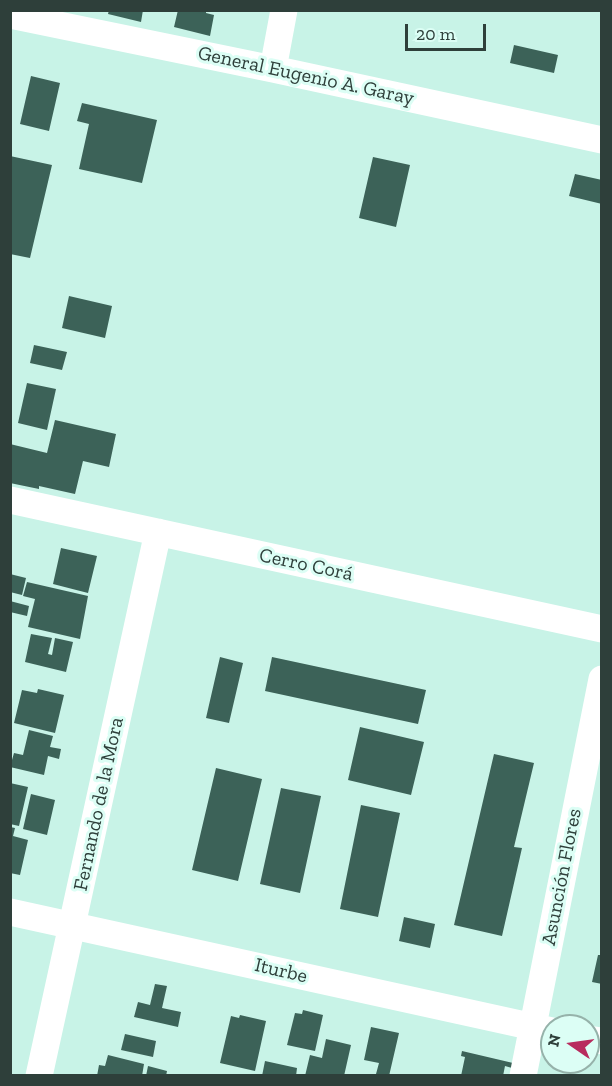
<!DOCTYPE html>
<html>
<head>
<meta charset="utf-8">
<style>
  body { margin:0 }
  #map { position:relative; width:612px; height:1086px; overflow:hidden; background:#c8f3e7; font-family:"Zilla Slab",serif }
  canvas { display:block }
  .frame { position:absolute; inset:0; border:12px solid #2e3f3a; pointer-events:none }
  .north { position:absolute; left:540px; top:1014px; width:60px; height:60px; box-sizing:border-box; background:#dcfef5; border:2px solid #96b2aa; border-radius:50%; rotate:283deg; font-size:16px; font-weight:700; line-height:24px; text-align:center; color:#2e3f3a }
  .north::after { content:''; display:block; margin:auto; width:21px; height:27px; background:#b82b5e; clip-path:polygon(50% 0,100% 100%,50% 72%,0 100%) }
  .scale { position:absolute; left:405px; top:24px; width:81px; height:27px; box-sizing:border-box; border:3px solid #2e3f3a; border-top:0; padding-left:8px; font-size:18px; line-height:21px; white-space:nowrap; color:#2e3f3a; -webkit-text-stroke:4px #dcfef5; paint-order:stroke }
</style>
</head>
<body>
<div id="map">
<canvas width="612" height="1086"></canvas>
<div class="frame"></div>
<div class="north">N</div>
<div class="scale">20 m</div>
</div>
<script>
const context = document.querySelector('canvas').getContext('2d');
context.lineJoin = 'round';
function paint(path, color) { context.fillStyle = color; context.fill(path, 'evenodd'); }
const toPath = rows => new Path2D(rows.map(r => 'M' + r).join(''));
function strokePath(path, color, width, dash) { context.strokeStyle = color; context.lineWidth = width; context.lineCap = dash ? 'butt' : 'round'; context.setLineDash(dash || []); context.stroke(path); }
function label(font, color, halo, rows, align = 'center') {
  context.font = font + ' "Zilla Slab",serif'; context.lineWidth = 6; context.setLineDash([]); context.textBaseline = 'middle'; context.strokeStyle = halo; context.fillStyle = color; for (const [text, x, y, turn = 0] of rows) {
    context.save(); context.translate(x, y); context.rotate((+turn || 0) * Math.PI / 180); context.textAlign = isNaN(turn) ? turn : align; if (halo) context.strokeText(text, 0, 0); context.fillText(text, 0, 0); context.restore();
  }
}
paint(toPath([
  [109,10,143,10,141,22,108,14],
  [178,10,206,10,206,13,214,15,210,36,174,27],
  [514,45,558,55,554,73,510,63],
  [31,76,60,83,49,131,20,124],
  [82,103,157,120,142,183,79,169,89,124,77,121],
  [10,156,52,165,30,258,10,254],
  [373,157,410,165,396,227,359,218],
  [575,174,602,180,602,204,569,196],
  [69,296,112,306,105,338,62,328],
  [34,345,67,352,62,370,30,363],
  [27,383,56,389,47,430,18,423],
  [55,420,116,434,109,467,83,461,75,494,39,486,39,489,10,483,10,444,47,453],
  [61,548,97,556,88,593,53,584],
  [10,574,26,578,22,595,10,592],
  [27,582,88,596,80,639,28,627,35,599,23,596],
  [10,601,29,606,27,616,10,612],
  [31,634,52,638,48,654,52,655,55,638,73,642,66,672,25,662],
  [220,657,243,663,229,723,206,718],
  [272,657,426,690,418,724,265,691],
  [38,689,64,695,55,733,14,723,22,690,37,693],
  [360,727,424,742,411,795,348,780],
  [29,730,53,736,50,747,61,749,59,759,48,756,44,775,10,767,14,753,23,755],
  [494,754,534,763,514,847,522,848,502,936,454,925],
  [216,768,262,779,238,881,192,870],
  [10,783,28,787,19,826,10,824],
  [281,788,321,796,300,893,260,884],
  [31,794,55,800,47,835,23,829],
  [361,805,400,813,378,917,340,909],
  [10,827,15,828,13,836,28,840,20,875,10,873],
  [404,917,435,924,430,948,399,941],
  [598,955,602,955,602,984,592,982],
  [155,984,167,986,162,1008,181,1012,178,1027,134,1017,138,1002,150,1005],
  [303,1010,323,1015,315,1051,287,1045,295,1013,302,1014],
  [240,1015,266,1021,255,1071,220,1063,231,1016,239,1018],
  [371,1027,399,1033,389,1076,376,1074,379,1063,364,1060],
  [125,1034,156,1041,153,1057,121,1050],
  [326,1039,351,1045,344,1076,305,1076,310,1055,322,1058],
  [462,1051,513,1063,512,1068,505,1066,503,1076,461,1076,465,1057,461,1056],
  [108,1055,144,1064,142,1076,97,1076,99,1065,105,1066],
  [265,1061,297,1068,296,1076,262,1076],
  [148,1066,167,1071,166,1076,146,1076]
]), '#3c6258');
strokePath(toPath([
  [10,15,273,69,602,140],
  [273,69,284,10],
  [10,500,602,629],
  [10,912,552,1031],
  [588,1039,602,1041],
  [39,1076,158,532],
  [523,1076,602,679]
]), '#fff', 27);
label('20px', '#2e3f3a', '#dcfef5', [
  ["General Eugenio A. Garay",306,76,12],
  ["Cerro Corá",306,565,12],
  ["Fernando de la Mora",99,804,-78],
  ["Asunción Flores",562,877,-79],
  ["Iturbe",281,971,13]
]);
</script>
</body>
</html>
